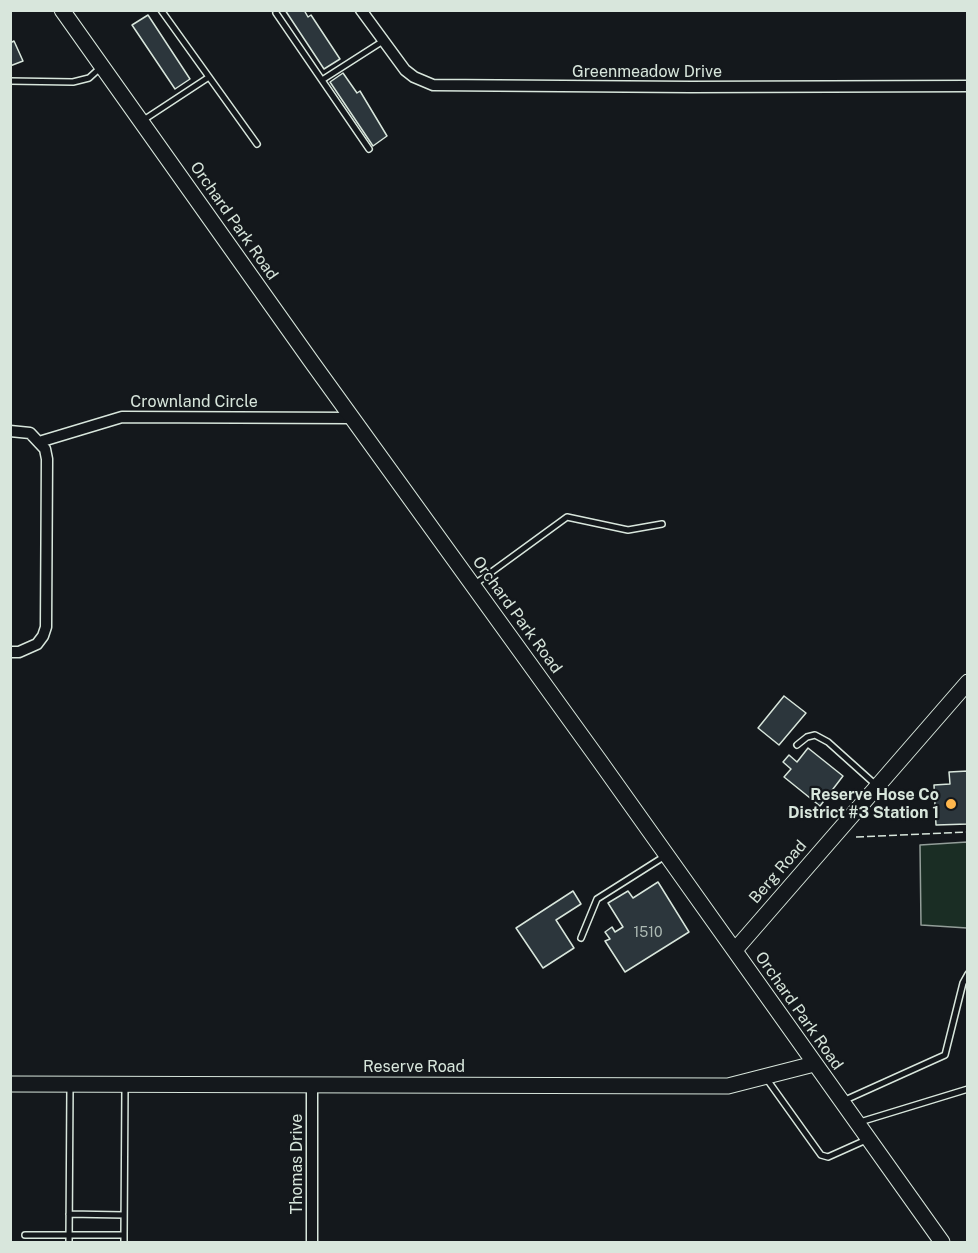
<!DOCTYPE html>
<html>
<head>
<meta charset="utf-8">
<style>
  body { margin:0 }
  #map { position:relative; width:978px; height:1253px; overflow:hidden; background:#14181c; font-family:"Public Sans",sans-serif }
  canvas { display:block }
  .frame { position:absolute; inset:0; border:12px solid #d8e6dc; pointer-events:none }
</style>
</head>
<body>
<div id="map">
<canvas width="978" height="1253"></canvas>
<div class="frame"></div>
</div>
<script>
const context = document.querySelector('canvas').getContext('2d');
context.lineJoin = 'round';
function paint(path, color) { context.fillStyle = color; context.fill(path, 'evenodd'); }
const toPath = rows => new Path2D(rows.map(r => 'M' + r).join(''));
function strokePath(path, color, width, dash) { context.strokeStyle = color; context.lineWidth = width; context.lineCap = dash ? 'butt' : 'round'; context.setLineDash(dash || []); context.stroke(path); }
function label(font, color, halo, rows, align = 'center') {
  context.font = font + ' "Public Sans",sans-serif'; context.lineWidth = 4.5; context.setLineDash([]); context.textBaseline = 'middle'; context.strokeStyle = halo; context.fillStyle = color; for (const [text, x, y, turn = 0] of rows) {
    context.save(); context.translate(x, y); context.rotate((+turn || 0) * Math.PI / 180); context.textAlign = isNaN(turn) ? turn : align; if (halo) context.strokeText(text, 0, 0); context.fillText(text, 0, 0); context.restore();
  }
}
const green = toPath([
  [967,842,967,928,921,925,920,845,967,842]
]);
paint(green, '#1a2d24');
strokePath(green, '#939e99', 1.5);
const building = toPath([
  [285,10,304,10,308,17,311,15,340,59,324,69,285,10],
  [148,15,190,79,175,89,132,25,148,15],
  [14,41,23,61,10,66,10,43,14,41],
  [343,73,357,93,360,91,387,136,373,146,330,82,343,73],
  [784,696,806,713,779,745,758,728,784,696],
  [808,748,843,776,820,806,784,777,791,769,783,762,789,755,797,762,808,748],
  [968,771,968,824,936,825,934,785,950,784,949,772,968,771],
  [658,882,689,932,625,972,605,941,610,939,605,932,612,927,615,932,623,927,608,903,628,891,633,898,658,882],
  [573,891,581,904,556,920,574,948,543,968,516,928,573,891]
]);
paint(building, '#2c363c');
strokePath(building, '#d8e6dc', 1.5);
const lane = toPath([
  [161,10,257,144],
  [276,13,369,149],
  [322,80,383,41],
  [10,81,73,82,89,78,100,68],
  [142,121,209,77],
  [475,584,567,517,628,530,662,524],
  [797,745,807,737,815,735,828,742,876,785],
  [581,938,597,899,665,856],
  [766,1078,821,1155,828,1157,866,1140],
  [843,1101,945,1055,963,983,968,974],
  [860,1122,968,1089],
  [69,1214,124,1215],
  [25,1235,124,1235,124,1242],
  [124,1235,125,1086],
  [69,1242,70,1086]
]);
const street = toPath([
  [361,10,405,70,414,77,433,85,691,87,968,86],
  [10,431,30,433,45,449,47,459,46,627,43,636,37,644,19,652,10,652],
  [39,442,122,417,352,418],
  [312,1085,312,1242]
]);
const secondary = toPath([
  [62,10,311,361,599,760,942,1242],
  [735,950,968,682],
  [10,1084,728,1086,814,1064]
]);
strokePath(lane, '#d8e6dc', 8);
strokePath(street, '#d8e6dc', 13);
strokePath(secondary, '#d8e6dc', 17);
strokePath(lane, '#14181c', 5);
strokePath(street, '#14181c', 10);
strokePath(secondary, '#14181c', 15);
strokePath(toPath([
  [856,837,968,832]
]), '#d8e6dc', 1.5, [8, 3]);
for (const [x, y, r, color] of [
  [951,804,6,"#ffb74d"]
]) { const dot = new Path2D(); dot.arc(x, y, r, 0, 2 * Math.PI); context.fillStyle = color; context.fill(dot); strokePath(dot, '#14181c', 2); }
label('14px', '#adbab4', null, [
  ["1510",648,933]
]);
label('16px', '#d8e6dc', '#14181c', [
  ["Greenmeadow Drive",647,72],
  ["Orchard Park Road",234,221,55],
  ["Crownland Circle",194,402],
  ["Orchard Park Road",517,615,54],
  ["Berg Road",778,872,-49],
  ["Orchard Park Road",799,1011,55],
  ["Reserve Road",414,1067],
  ["Thomas Drive",297,1164,-90]
]);
label('bold 16px', '#d8e6dc', '#14181c', [
  ["Reserve Hose Co",939,795],
  ["District #3 Station 1",939,813]
], 'right');
</script>
</body>
</html>
